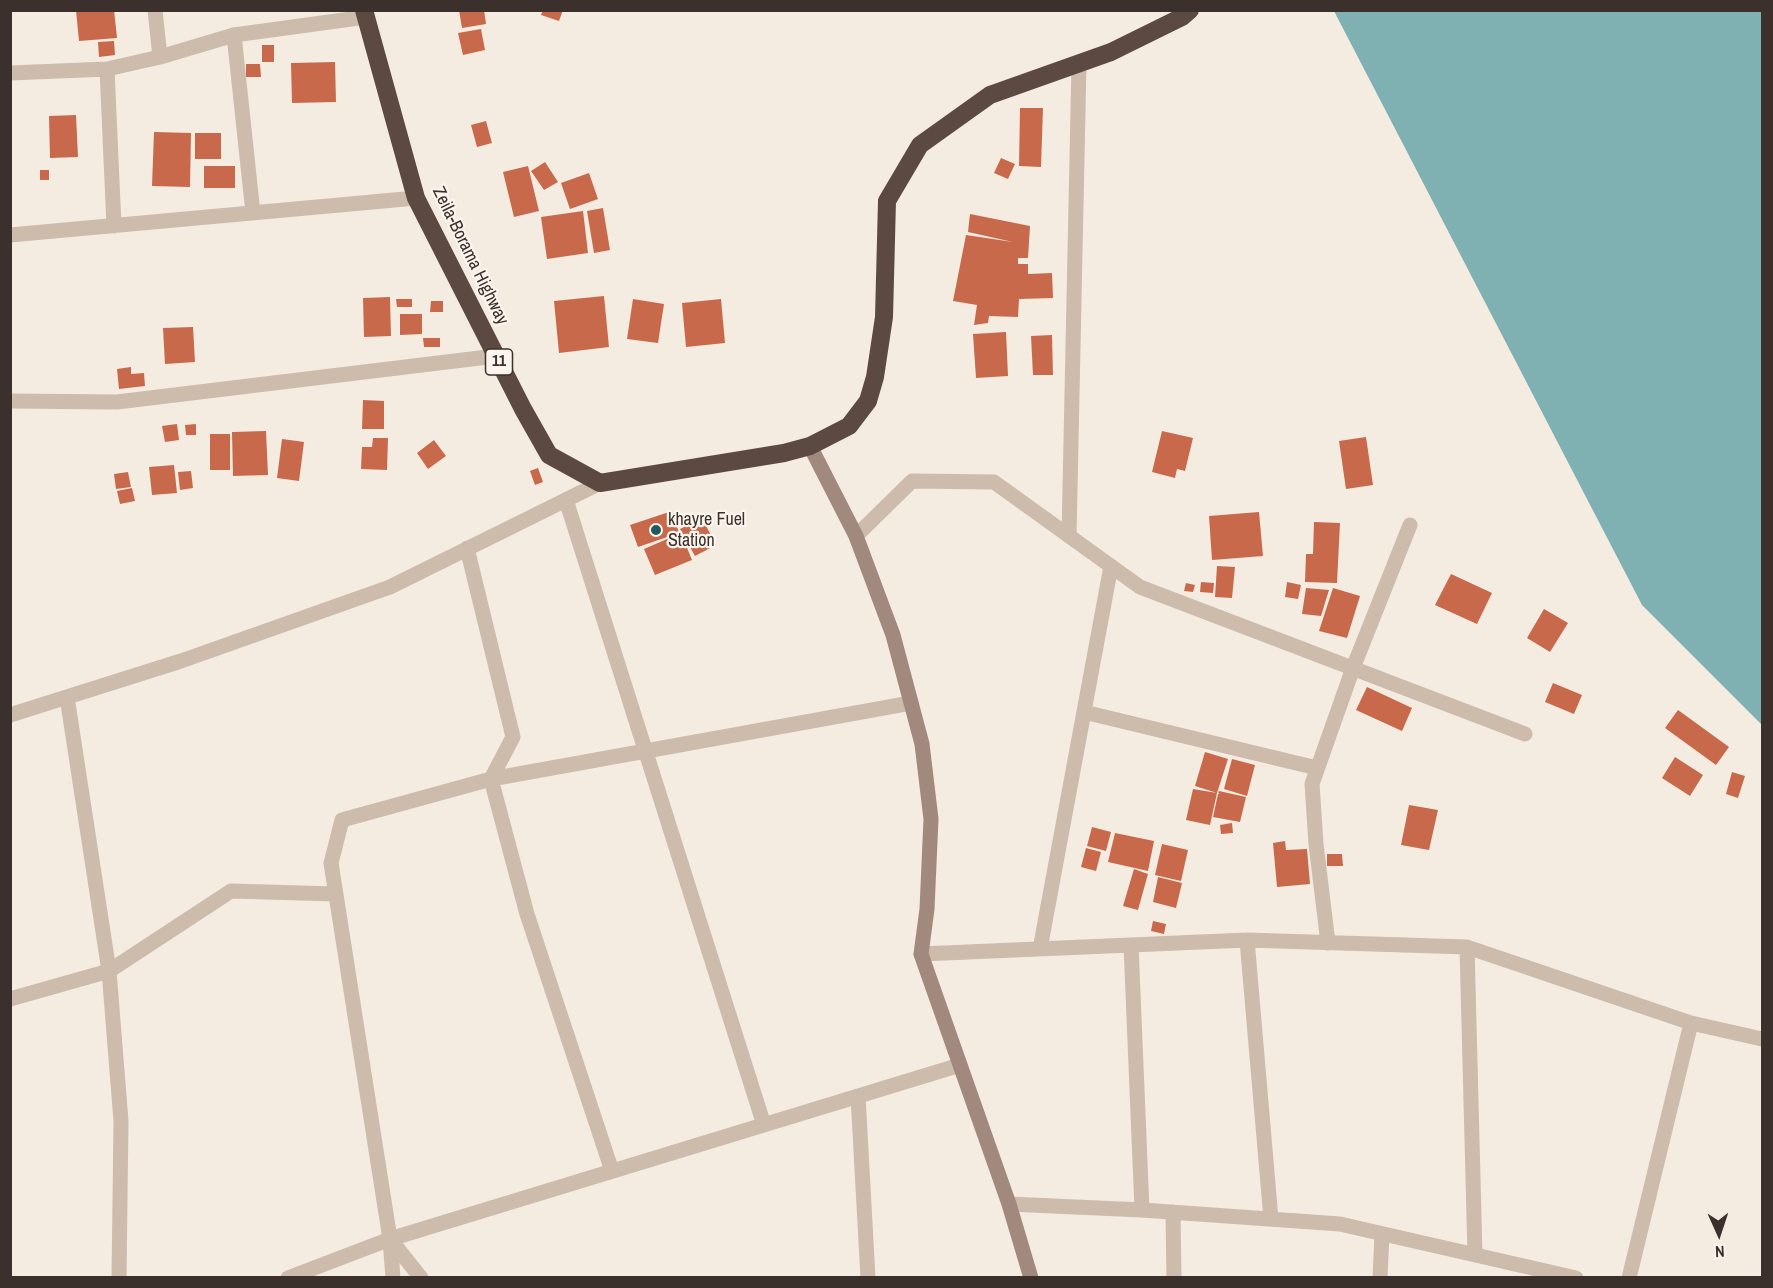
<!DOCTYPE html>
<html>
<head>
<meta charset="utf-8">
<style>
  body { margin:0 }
  #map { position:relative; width:1773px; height:1288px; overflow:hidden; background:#f4ebe1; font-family:"Archivo Narrow",sans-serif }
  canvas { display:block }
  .frame { position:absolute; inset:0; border:12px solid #3b302b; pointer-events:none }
  .north { position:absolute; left:1689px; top:1204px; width:60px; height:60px; -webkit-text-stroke:4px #fbf5ee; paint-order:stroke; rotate:177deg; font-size:16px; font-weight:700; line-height:24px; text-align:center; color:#3b302b }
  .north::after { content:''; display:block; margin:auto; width:21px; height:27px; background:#3b302b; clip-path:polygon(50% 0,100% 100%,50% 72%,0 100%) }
</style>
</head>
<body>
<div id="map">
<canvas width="1773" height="1288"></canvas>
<div class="frame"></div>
<div class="north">N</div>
</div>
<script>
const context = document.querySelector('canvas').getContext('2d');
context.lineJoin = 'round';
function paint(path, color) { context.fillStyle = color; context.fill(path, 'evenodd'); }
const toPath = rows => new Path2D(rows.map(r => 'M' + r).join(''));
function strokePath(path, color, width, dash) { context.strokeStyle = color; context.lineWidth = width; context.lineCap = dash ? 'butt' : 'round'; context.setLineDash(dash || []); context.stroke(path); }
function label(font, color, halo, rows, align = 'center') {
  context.font = font + ' "Archivo Narrow",sans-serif'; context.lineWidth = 4.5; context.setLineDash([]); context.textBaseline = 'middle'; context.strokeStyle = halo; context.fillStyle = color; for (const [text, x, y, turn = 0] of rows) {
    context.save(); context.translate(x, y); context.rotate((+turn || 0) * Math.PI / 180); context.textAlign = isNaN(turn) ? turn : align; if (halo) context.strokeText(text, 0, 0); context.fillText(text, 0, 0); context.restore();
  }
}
paint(toPath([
  [1334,11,1762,11,1762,725,1642,605]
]), '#7fb0b2');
paint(toPath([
  [76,10,114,10,117,38,79,41],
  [459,10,484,10,486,24,462,28],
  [543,10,563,10,559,21,541,15],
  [481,29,485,50,463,55,458,33],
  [114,41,115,55,99,57,98,42],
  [262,45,274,45,274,62,262,62],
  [335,62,336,102,292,103,291,63],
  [246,64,260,64,261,77,246,77],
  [1020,108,1043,108,1041,167,1019,166],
  [76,115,78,157,50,158,49,116],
  [486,121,492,143,477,147,471,125],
  [154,132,191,133,190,187,152,186],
  [195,133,221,133,221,159,195,159],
  [1001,158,1015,164,1008,179,994,173],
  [545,162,558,182,544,190,531,171],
  [204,166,235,166,235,188,204,188],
  [528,166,539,211,514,217,503,172],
  [40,170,49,170,49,180,40,180],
  [589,173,598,199,570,209,561,183],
  [603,208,610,250,594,253,587,211],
  [583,211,588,253,547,259,541,217],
  [970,214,1030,226,1028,258,1018,258,1018,264,1028,264,1028,274,1052,273,1053,298,1019,299,1018,317,989,316,988,323,974,325,977,305,953,301,966,235,1013,242,968,232],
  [604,296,609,347,559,353,554,301],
  [390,297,391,336,364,337,363,298],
  [396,299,412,299,412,307,397,307],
  [633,299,664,304,658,343,627,339],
  [721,299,725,343,686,347,682,303],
  [431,301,443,301,443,312,430,312],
  [400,314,422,314,422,334,400,335],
  [193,327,195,362,165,364,163,328],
  [1006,332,1008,376,976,378,973,334],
  [1052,335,1053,375,1033,375,1031,336],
  [423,338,440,338,440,347,424,347],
  [131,367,131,374,144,373,145,386,119,389,117,369],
  [363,400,384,401,384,429,362,429],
  [177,424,179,440,165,442,162,426],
  [196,424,196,435,186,435,185,425],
  [266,431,268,475,233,476,232,432],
  [1162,431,1193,438,1185,471,1177,469,1175,478,1152,472],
  [210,434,230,434,230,470,210,470],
  [1366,437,1373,485,1346,489,1339,441],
  [373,438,388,438,387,470,361,469,362,447,372,447],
  [282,439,304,442,299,481,277,478],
  [434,440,446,456,428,469,417,453],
  [174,465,177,493,152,495,149,467],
  [538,468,543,482,535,485,530,471],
  [191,471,193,488,180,490,178,472],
  [128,472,131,487,116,489,114,474],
  [132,488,135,501,120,504,117,491],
  [672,511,679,533,638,547,630,525],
  [1259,512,1263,556,1212,560,1209,516],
  [702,518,716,545,695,556,680,529],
  [1314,522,1340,523,1337,583,1305,582,1306,554,1313,554],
  [681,533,692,560,655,575,644,549],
  [1217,566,1235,567,1232,598,1215,597],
  [1451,574,1492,593,1477,624,1435,605],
  [1201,582,1214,583,1213,593,1200,592],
  [1287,582,1301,585,1298,599,1285,597],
  [1186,583,1195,585,1193,592,1184,591],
  [1306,588,1329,590,1321,616,1302,614],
  [1333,588,1360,596,1347,638,1319,631],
  [1544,609,1568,623,1550,652,1527,638],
  [1553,683,1582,695,1574,714,1545,702],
  [1367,687,1412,708,1402,731,1356,710],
  [1678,710,1729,747,1716,765,1665,728],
  [1205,752,1228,759,1217,793,1195,786],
  [1675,757,1703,775,1690,796,1662,778],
  [1232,759,1255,765,1247,796,1224,789],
  [1732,772,1745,776,1738,798,1726,794],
  [1193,789,1217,793,1210,825,1186,820],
  [1219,791,1246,797,1240,822,1213,817,1218,794,1220,794,1218,793],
  [1409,805,1438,810,1429,850,1401,845],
  [1232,823,1233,833,1221,834,1220,825],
  [1092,827,1111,832,1106,851,1087,846],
  [1115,833,1154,841,1148,871,1108,862],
  [1285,841,1286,850,1307,849,1310,884,1277,887,1273,843],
  [1162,844,1188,850,1181,881,1155,875],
  [1086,848,1101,852,1096,871,1081,867],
  [1327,854,1342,854,1343,866,1327,866],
  [1134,869,1148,874,1138,910,1123,906],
  [1158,877,1182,883,1176,908,1153,902],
  [1153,921,1166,924,1164,934,1151,931]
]), '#c8694b');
strokePath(toPath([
  [155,10,160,57],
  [234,35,253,213],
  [107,69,114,226],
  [10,73,107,69,160,57,234,35,366,17],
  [10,235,416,198],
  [10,401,117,402,496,356],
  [566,500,764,1125],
  [856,536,912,481,994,482,1140,587,1525,734],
  [1069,536,1079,63],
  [67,697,109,971,121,1121,119,1278],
  [1084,712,1317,768],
  [10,715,181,661,390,587,600,483],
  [1247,940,1271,1219],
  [1328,943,1316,844,1312,784,1353,668,1410,525],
  [1131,945,1142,1210],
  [1467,947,1475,1255],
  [1040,949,1111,566],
  [921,954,1247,940,1467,947,1691,1023,1762,1039],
  [10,999,109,971,231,891,336,894],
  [858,1096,868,1278],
  [612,1171,527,914,491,779,911,703],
  [1009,1204,1142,1210,1340,1224,1576,1278],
  [1173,1212,1174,1278],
  [390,1239,393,1278],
  [288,1278,390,1239,960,1065],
  [421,1278,390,1239,331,863,342,820,491,779,513,737,467,548],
  [1380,1278,1382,1234],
  [1629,1278,1691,1023]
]), '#cdbbac', 15);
strokePath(toPath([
  [810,446,856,536,893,635,922,744,931,819,927,909,921,954,1009,1204,1031,1278]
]), '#a18a7d', 15);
strokePath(toPath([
  [364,10,416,198,523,409,549,455,600,483,784,453,810,446,849,426,868,401,875,377,884,317,887,201,920,145,990,95,1111,52,1182,17,1190,10]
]), '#5c4a42', 18);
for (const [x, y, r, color] of [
  [656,530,6,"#1f5a5e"]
]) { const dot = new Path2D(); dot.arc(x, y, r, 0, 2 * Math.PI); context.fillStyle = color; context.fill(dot); strokePath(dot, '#fbf5ee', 2); }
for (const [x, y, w] of [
  [499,362,27]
]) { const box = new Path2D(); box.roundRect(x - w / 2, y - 13, w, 26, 4.5); context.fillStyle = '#fbf5ee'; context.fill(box); strokePath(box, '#3b302b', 1.5); }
label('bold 16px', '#3b302b', null, [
  ["11",499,362]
]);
label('18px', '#3b302b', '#fbf5ee', [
  ["Zeila-Borama Highway",470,256,64]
]);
label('18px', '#3b302b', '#fbf5ee', [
  ["khayre Fuel",668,520],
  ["Station",668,541]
], 'left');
</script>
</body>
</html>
